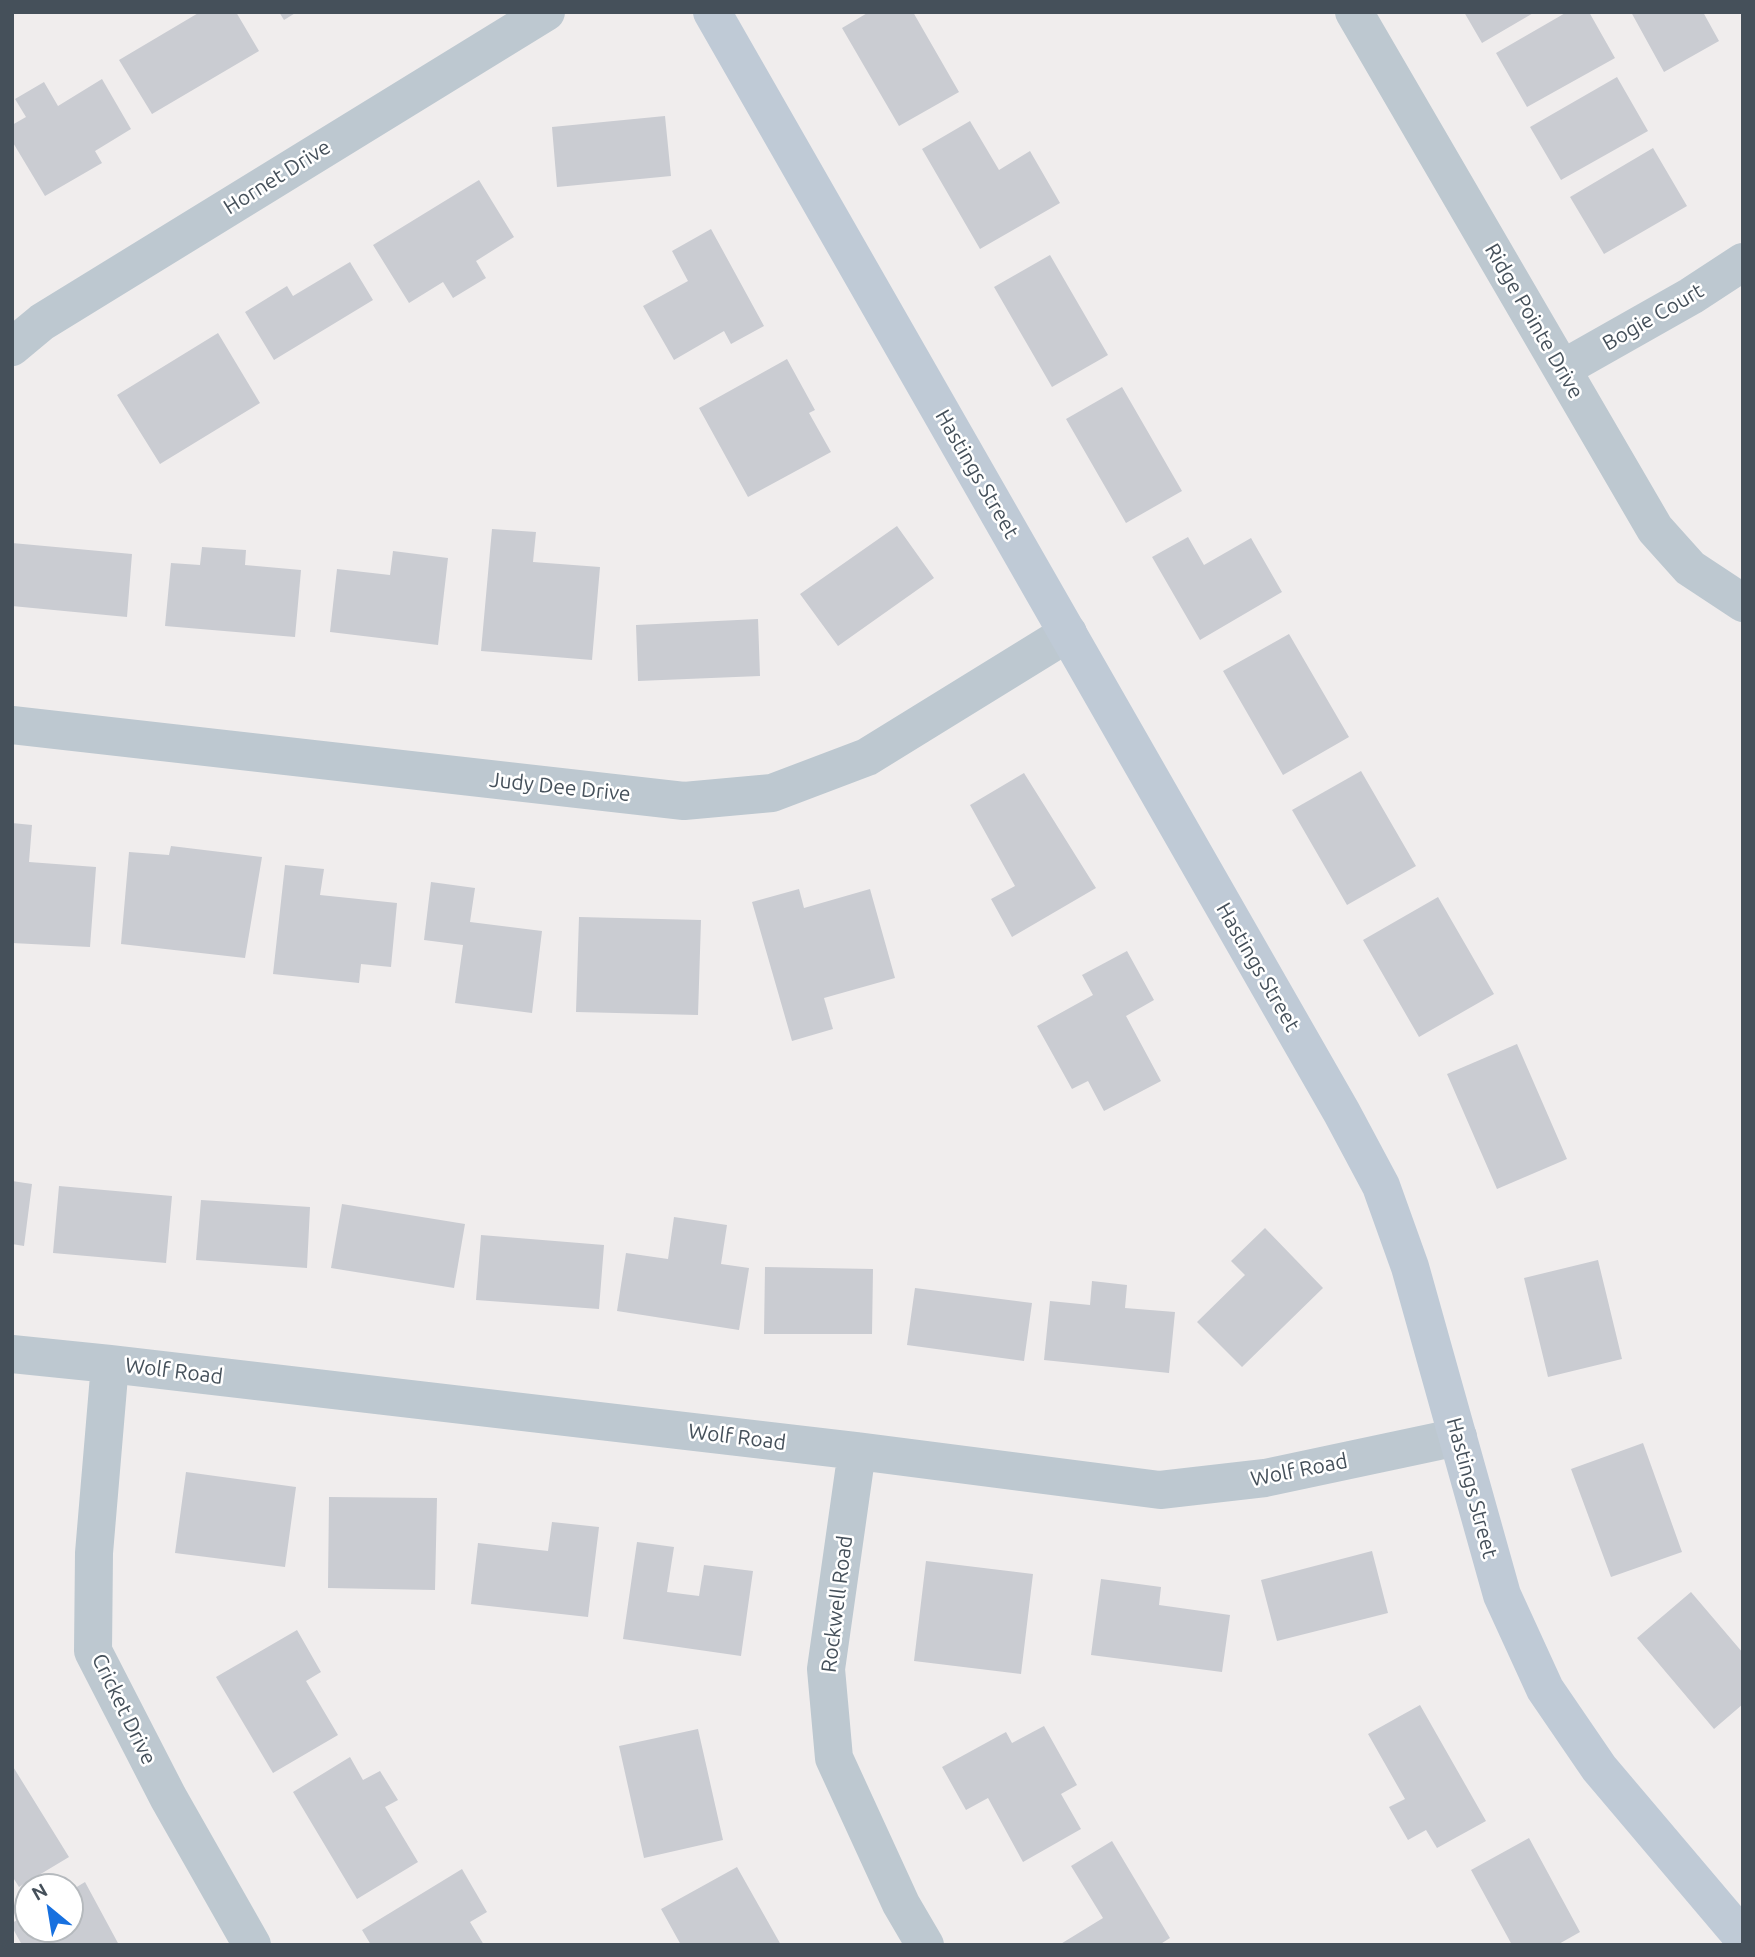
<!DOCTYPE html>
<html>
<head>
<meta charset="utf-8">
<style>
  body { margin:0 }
  #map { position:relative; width:1755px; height:1957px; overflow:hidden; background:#f0eded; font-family:Ubuntu,sans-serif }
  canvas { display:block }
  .frame { position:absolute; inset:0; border:14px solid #45505a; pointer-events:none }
  .north { position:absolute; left:14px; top:1873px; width:70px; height:70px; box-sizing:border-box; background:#fff; border:2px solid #b5b9bd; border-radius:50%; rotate:330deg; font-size:19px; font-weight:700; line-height:28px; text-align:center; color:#45505a }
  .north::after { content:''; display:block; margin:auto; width:24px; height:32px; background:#1770df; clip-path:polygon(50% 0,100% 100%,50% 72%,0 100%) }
</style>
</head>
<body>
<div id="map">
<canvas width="1755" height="1957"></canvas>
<div class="frame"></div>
<div class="north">N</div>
</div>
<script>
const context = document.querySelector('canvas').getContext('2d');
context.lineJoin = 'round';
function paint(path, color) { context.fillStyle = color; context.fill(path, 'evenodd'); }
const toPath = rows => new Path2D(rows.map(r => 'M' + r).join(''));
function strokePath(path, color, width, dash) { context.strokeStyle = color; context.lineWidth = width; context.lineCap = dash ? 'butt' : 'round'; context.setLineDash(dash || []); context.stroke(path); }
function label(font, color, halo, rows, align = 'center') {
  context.font = font + ' Ubuntu,sans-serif'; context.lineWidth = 5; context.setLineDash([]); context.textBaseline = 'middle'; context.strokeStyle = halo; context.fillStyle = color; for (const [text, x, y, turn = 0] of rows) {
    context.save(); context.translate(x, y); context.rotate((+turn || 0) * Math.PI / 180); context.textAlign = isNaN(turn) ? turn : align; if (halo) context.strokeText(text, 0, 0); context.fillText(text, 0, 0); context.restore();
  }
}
paint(toPath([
  [200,12,236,12,259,51,152,114,119,60],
  [279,12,297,12,284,20],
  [869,12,913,12,959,92,899,126,842,28],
  [1464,12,1535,12,1482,43],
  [1567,12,1589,12,1615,58,1527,107,1496,53],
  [1631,12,1703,12,1719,41,1664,72],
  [1617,77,1648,131,1561,180,1530,127],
  [102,79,131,129,95,151,102,163,45,196,12,141,12,125,26,117,15,99,44,82,58,106],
  [665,116,671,176,557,187,552,127],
  [970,121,999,170,1030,151,1060,203,980,249,922,149],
  [1653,148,1687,206,1604,254,1570,197],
  [479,180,514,237,476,261,486,278,453,298,443,282,409,303,373,245],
  [711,229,764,326,731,344,724,331,674,360,643,306,688,281,672,251],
  [1050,255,1108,355,1052,387,994,287],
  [350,262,373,300,274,360,245,312,287,286,293,296],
  [218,333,260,403,160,464,117,395],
  [787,359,815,410,809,413,831,452,748,497,699,408],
  [1122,387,1182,491,1126,523,1066,419],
  [897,526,934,578,838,646,800,594],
  [492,529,536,532,533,562,600,567,592,660,481,651],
  [1188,537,1204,565,1251,538,1282,592,1200,640,1152,557],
  [12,543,132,554,127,617,12,606],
  [202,547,246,550,245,565,301,570,295,637,165,626,171,563,200,565],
  [393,551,448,558,438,645,330,632,337,569,390,575],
  [758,619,760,676,638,681,636,625],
  [1289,634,1349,737,1283,775,1223,671],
  [1361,771,1416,866,1347,905,1292,810],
  [1024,773,1096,888,1012,937,991,899,1015,886,970,805],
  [12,823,32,825,29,862,96,867,90,947,12,943],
  [171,846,262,857,245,958,121,944,129,852,169,855],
  [285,865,324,869,320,895,397,903,391,967,361,964,359,983,273,974],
  [431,882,475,888,470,922,542,931,532,1013,455,1003,463,945,424,940],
  [799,889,804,908,870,889,895,978,824,998,833,1029,792,1041,752,902],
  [1438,897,1494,994,1419,1037,1363,940],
  [579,917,701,920,698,1015,576,1012],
  [1127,951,1154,1000,1126,1016,1161,1081,1104,1111,1088,1081,1072,1089,1037,1026,1093,995,1082,975],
  [1517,1044,1567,1159,1497,1189,1447,1074],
  [12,1181,32,1184,24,1246,12,1244],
  [59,1186,172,1196,166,1263,53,1253],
  [201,1200,310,1207,307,1268,196,1260],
  [342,1204,465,1224,454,1288,331,1268],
  [674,1217,727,1225,721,1264,749,1268,739,1330,617,1311,626,1253,668,1259],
  [1265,1228,1323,1288,1242,1367,1197,1322,1245,1275,1231,1261],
  [481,1235,604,1245,599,1309,476,1300],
  [1598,1260,1622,1359,1548,1377,1524,1278],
  [765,1267,873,1269,872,1334,764,1334],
  [1092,1281,1127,1285,1125,1308,1175,1312,1169,1373,1044,1360,1050,1301,1090,1305],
  [915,1288,1032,1303,1024,1361,907,1345],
  [1643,1443,1682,1552,1611,1577,1571,1469],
  [186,1472,296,1487,285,1567,175,1553],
  [329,1497,437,1498,435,1590,328,1588],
  [552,1522,599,1527,588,1617,471,1604,478,1543,548,1551],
  [637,1542,674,1547,667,1592,699,1596,704,1565,753,1571,741,1656,623,1639],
  [1372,1551,1388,1613,1277,1641,1261,1580],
  [926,1561,1033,1574,1021,1674,914,1661],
  [1101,1579,1161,1587,1159,1605,1230,1615,1222,1672,1091,1655],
  [1691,1592,1743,1653,1743,1704,1714,1729,1637,1638],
  [297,1630,321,1672,306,1681,338,1735,273,1773,216,1677],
  [1420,1705,1486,1821,1437,1848,1426,1830,1408,1840,1389,1807,1405,1799,1368,1734],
  [1044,1726,1077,1785,1061,1794,1081,1829,1023,1862,988,1798,966,1810,942,1767,1006,1732,1012,1743],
  [698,1729,723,1840,644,1858,619,1746],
  [350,1757,363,1780,380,1771,398,1800,385,1807,418,1862,357,1899,293,1792],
  [12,1765,69,1857,19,1887,12,1876],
  [1529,1838,1580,1932,1557,1945,1512,1945,1471,1870],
  [1112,1841,1170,1938,1159,1945,1059,1945,1103,1918,1071,1866],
  [737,1867,781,1945,681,1945,661,1909],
  [462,1869,487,1912,470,1922,484,1945,371,1945,362,1930],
  [85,1882,119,1945,22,1945,12,1927,12,1923,28,1914,28,1929,70,1929,70,1891]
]), '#caccd2');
strokePath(toPath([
  [1354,12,1655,529,1690,568,1743,603],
  [12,347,42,322,546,12],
  [1562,369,1691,296,1743,262],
  [12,725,684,801,772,793,867,757,1068,633],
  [12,1354,110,1364,857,1451,1160,1490,1265,1478,1458,1437],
  [110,1364,94,1553,93,1651,168,1797,252,1945],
  [857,1451,826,1669,834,1758,901,1904,925,1945]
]), '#bdc8d0', 38);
strokePath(toPath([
  [712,12,1342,1113,1381,1186,1410,1267,1502,1595,1545,1689,1599,1768,1743,1938]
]), '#bfcad6', 38);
label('21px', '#45505a', '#fff', [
  ["Hornet Drive",277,177,-32],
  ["Bogie Court",1653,317,-30],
  ["Ridge Pointe Drive",1534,321,60],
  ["Hastings Street",977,474,60],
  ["Judy Dee Drive",560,787,6],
  ["Hastings Street",1258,967,60],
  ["Wolf Road",174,1371,7],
  ["Wolf Road",737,1437,7],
  ["Wolf Road",1299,1470,-11],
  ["Hastings Street",1472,1488,75],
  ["Rockwell Road",837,1604,-83],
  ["Cricket Drive",124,1709,64]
]);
</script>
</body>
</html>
